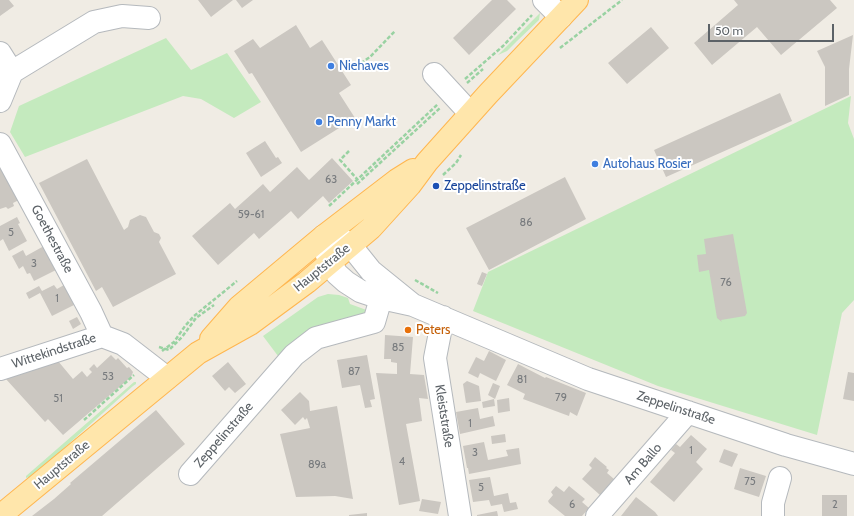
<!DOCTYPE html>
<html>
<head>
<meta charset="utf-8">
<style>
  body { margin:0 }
  #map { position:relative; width:854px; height:516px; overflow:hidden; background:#f0ece4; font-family:Cabin,sans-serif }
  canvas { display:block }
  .scale { position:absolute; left:708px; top:24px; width:126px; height:18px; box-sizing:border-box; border:2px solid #5c6267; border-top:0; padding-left:5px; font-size:12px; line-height:14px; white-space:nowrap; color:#5c6267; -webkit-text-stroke:3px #fff; paint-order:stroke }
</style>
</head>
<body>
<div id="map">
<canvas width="854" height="516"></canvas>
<div class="scale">50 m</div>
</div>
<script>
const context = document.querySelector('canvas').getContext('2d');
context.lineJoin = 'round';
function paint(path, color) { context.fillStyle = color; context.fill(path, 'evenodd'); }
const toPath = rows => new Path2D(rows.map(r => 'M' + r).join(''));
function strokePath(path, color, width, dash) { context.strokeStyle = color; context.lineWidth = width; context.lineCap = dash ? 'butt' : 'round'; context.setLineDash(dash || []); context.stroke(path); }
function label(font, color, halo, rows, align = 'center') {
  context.font = font + ' Cabin,sans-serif'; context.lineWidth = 4; context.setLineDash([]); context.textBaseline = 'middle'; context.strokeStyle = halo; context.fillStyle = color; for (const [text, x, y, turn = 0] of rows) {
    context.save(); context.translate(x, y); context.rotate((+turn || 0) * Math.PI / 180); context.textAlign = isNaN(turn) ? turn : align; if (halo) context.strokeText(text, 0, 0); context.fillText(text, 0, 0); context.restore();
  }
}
paint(toPath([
  [540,13,539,20,517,41,507,51,498,55],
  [166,38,191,70,227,53,261,102,234,118,201,99,183,96,25,157,10,132,19,106],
  [851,96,848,123,854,139,854,300,842,313,817,435,658,386,473,311,488,272],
  [328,294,339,295,348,298,350,304,372,312,283,351,278,356,263,336,318,297],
  [134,382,136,382,136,384,133,386,33,476,26,478,26,476]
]), '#c4eabe');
paint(toPath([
  [0,0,9,0,14,6,0,16],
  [198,0,233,0,211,17],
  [236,0,253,0,242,8],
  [492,0,507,0,516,9,469,55,453,38],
  [734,0,830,0,837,8,781,55,757,27,712,65,694,43,738,5],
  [296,25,310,48,322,40,351,85,339,93,355,118,301,152,252,73,249,74,234,51,253,39,260,48],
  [651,27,669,48,627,84,608,63],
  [853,35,849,69,849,95,825,106,825,67,817,51],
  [780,93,792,121,666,177,654,150],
  [265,141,276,158,278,157,282,163,261,177,246,153],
  [332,158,353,181,329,203,323,196,298,219,291,211,259,239,254,233,218,265,192,236,230,203,235,209,263,184,270,192,297,167,309,180],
  [87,159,124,230,128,227,130,220,140,215,146,217,154,232,159,234,161,238,159,242,176,274,113,307,102,287,96,291,39,183],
  [0,163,19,200,13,203,14,206,8,209,6,207,0,209],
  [565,177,586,219,489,270,466,228],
  [17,217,20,223,18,224,27,241,9,251,3,239,0,241,0,226],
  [733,234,747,313,745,316,721,320,722,322,717,318,709,270,699,272,697,255,706,254,704,239],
  [44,246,56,270,34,281,30,273,27,274,23,266,19,269,12,256,23,250,26,256],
  [482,272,487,274,482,286,477,284],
  [54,285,57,289,64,285,74,305,52,316,40,293,29,299,26,293,39,286,42,291],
  [77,317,81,324,73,329,69,321],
  [385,335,413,337,410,374,424,375,428,399,419,398,422,421,406,424,420,501,399,505,376,373,397,374,397,363,391,362,391,359,384,359],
  [489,351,506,360,496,381,480,373,478,378,468,373,476,357,484,361],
  [111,355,116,360,118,358,127,368,129,367,133,372,131,377,63,435,48,419,45,422,5,378,58,361,73,379,82,371,87,377,92,372,89,369,94,364,97,368],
  [367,355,375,399,370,400,372,407,365,408,360,385,342,388,337,360],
  [228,362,246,384,235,393,229,387,225,391,212,376],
  [518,364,545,378,546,377,586,393,577,416,570,412,569,416,523,399,525,394,507,385],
  [848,372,854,373,854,401,843,399],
  [467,381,479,386,481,401,466,403,463,384],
  [493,383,500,386,495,399,488,395],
  [300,392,309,401,310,411,337,406,353,499,335,496,296,497,280,434,310,428,307,418,305,420,303,417,295,425,281,410],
  [509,398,510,411,498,413,497,400],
  [494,399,495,406,483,408,482,402],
  [478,408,480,419,493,416,495,426,460,434,456,412],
  [156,410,185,444,102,516,32,516,54,499,71,484,70,483],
  [505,434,506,442,492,444,491,436],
  [691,435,707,449,696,462,703,469,674,502,650,482,675,453,671,450,676,444,680,447],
  [484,442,488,460,508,456,506,450,519,448,521,464,469,474,468,468,467,468,463,446],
  [724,449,738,454,732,467,719,462],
  [595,457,607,467,606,468,609,470,607,473,614,479,600,495,582,479,592,468,589,465],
  [740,468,766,476,759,497,734,489],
  [490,477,494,496,508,493,510,503,516,502,518,509,504,512,502,504,491,506,489,500,473,502,469,480],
  [556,486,564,492,569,486,585,499,582,502,589,508,582,516,565,516,549,503,548,501,553,495,551,492],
  [822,495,847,495,847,516,822,516],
  [636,497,655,512,658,516,621,516],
  [422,499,441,502,438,514,419,511],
  [497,511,498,516,477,516,477,515],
  [367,513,367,516,349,516,349,515]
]), '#cbc7c1');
const minor = toPath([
  [544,0,561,17],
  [0,53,12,72,0,101],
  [12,72,94,22,122,16,149,18],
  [434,74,470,113],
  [0,144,91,312,102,336],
  [413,305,371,271,351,246,340,238,324,236,325,250,330,263,337,274,346,282,360,291,381,298,413,305,588,379,786,445,854,464],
  [443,317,435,358,460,516],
  [0,369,102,336,123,344,167,378],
  [190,474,294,355,316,338,374,322,381,298],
  [597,516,688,412],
  [773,516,773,503,780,478]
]);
const major = toPath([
  [211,339,239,307,324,236,397,180,413,170],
  [0,516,198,353,250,324,307,282,371,228,410,185,427,162,488,94,577,0]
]);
strokePath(minor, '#b5b9bd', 24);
strokePath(major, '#ffb64f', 24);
strokePath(toPath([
  [560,48,622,0],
  [351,70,370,57,395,31],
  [465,79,503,46,532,15],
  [467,83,483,69],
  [349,151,340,160,358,180],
  [443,175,456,163,461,155],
  [357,184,440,108],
  [329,206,438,104],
  [415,280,438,293],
  [159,347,169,350,182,337,196,318,214,305],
  [162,351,174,342,185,326,194,316,237,281],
  [84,420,134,375]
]), '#99d2a2', 2.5, [4, 2]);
strokePath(minor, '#fff', 22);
strokePath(major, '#ffe6ab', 22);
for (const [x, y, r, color] of [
  [331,66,4,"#3f7fe0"],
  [319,122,4,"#3f7fe0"],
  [595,164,4,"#3f7fe0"],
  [436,186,4,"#1a4fb4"],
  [408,330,4,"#e8710a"]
]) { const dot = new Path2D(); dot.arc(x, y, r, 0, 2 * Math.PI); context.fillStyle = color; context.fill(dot); strokePath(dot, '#fff', 1.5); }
label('11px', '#787b7e', null, [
  ["63",331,180],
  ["59-61",251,215],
  ["86",526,223],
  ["5",11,233],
  ["3",34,264],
  ["76",726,283],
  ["1",57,299],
  ["85",398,348],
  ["87",354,372],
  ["53",108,377],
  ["81",522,380],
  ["79",561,398],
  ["51",58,399],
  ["1",470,424],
  ["1",691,451],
  ["3",475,453],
  ["4",402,462],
  ["89a",317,465],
  ["75",750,482],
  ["5",481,488],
  ["6",572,505],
  ["2",835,505]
]);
label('13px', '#366cbe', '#fff', [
  ["Niehaves",339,66],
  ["Penny Markt",327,122],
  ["Autohaus Rosier",603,164]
], 'left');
label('13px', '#164399', '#fff', [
  ["Zeppelinstraße",444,186]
], 'left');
label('13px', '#5c6267', '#fff', [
  ["Goethestraße",52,239,62],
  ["Hauptstraße",322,268,-39],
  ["Wittekindstraße",54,351,-18],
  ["Zeppelinstraße",676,408,18],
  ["Kleiststraße",444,416,81],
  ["Zeppelinstraße",224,435,-49],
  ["Am Ballo",643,464,-49],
  ["Hauptstraße",62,465,-40]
]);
label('13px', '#c56008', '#fff', [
  ["Peters",416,330]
], 'left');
</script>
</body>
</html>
